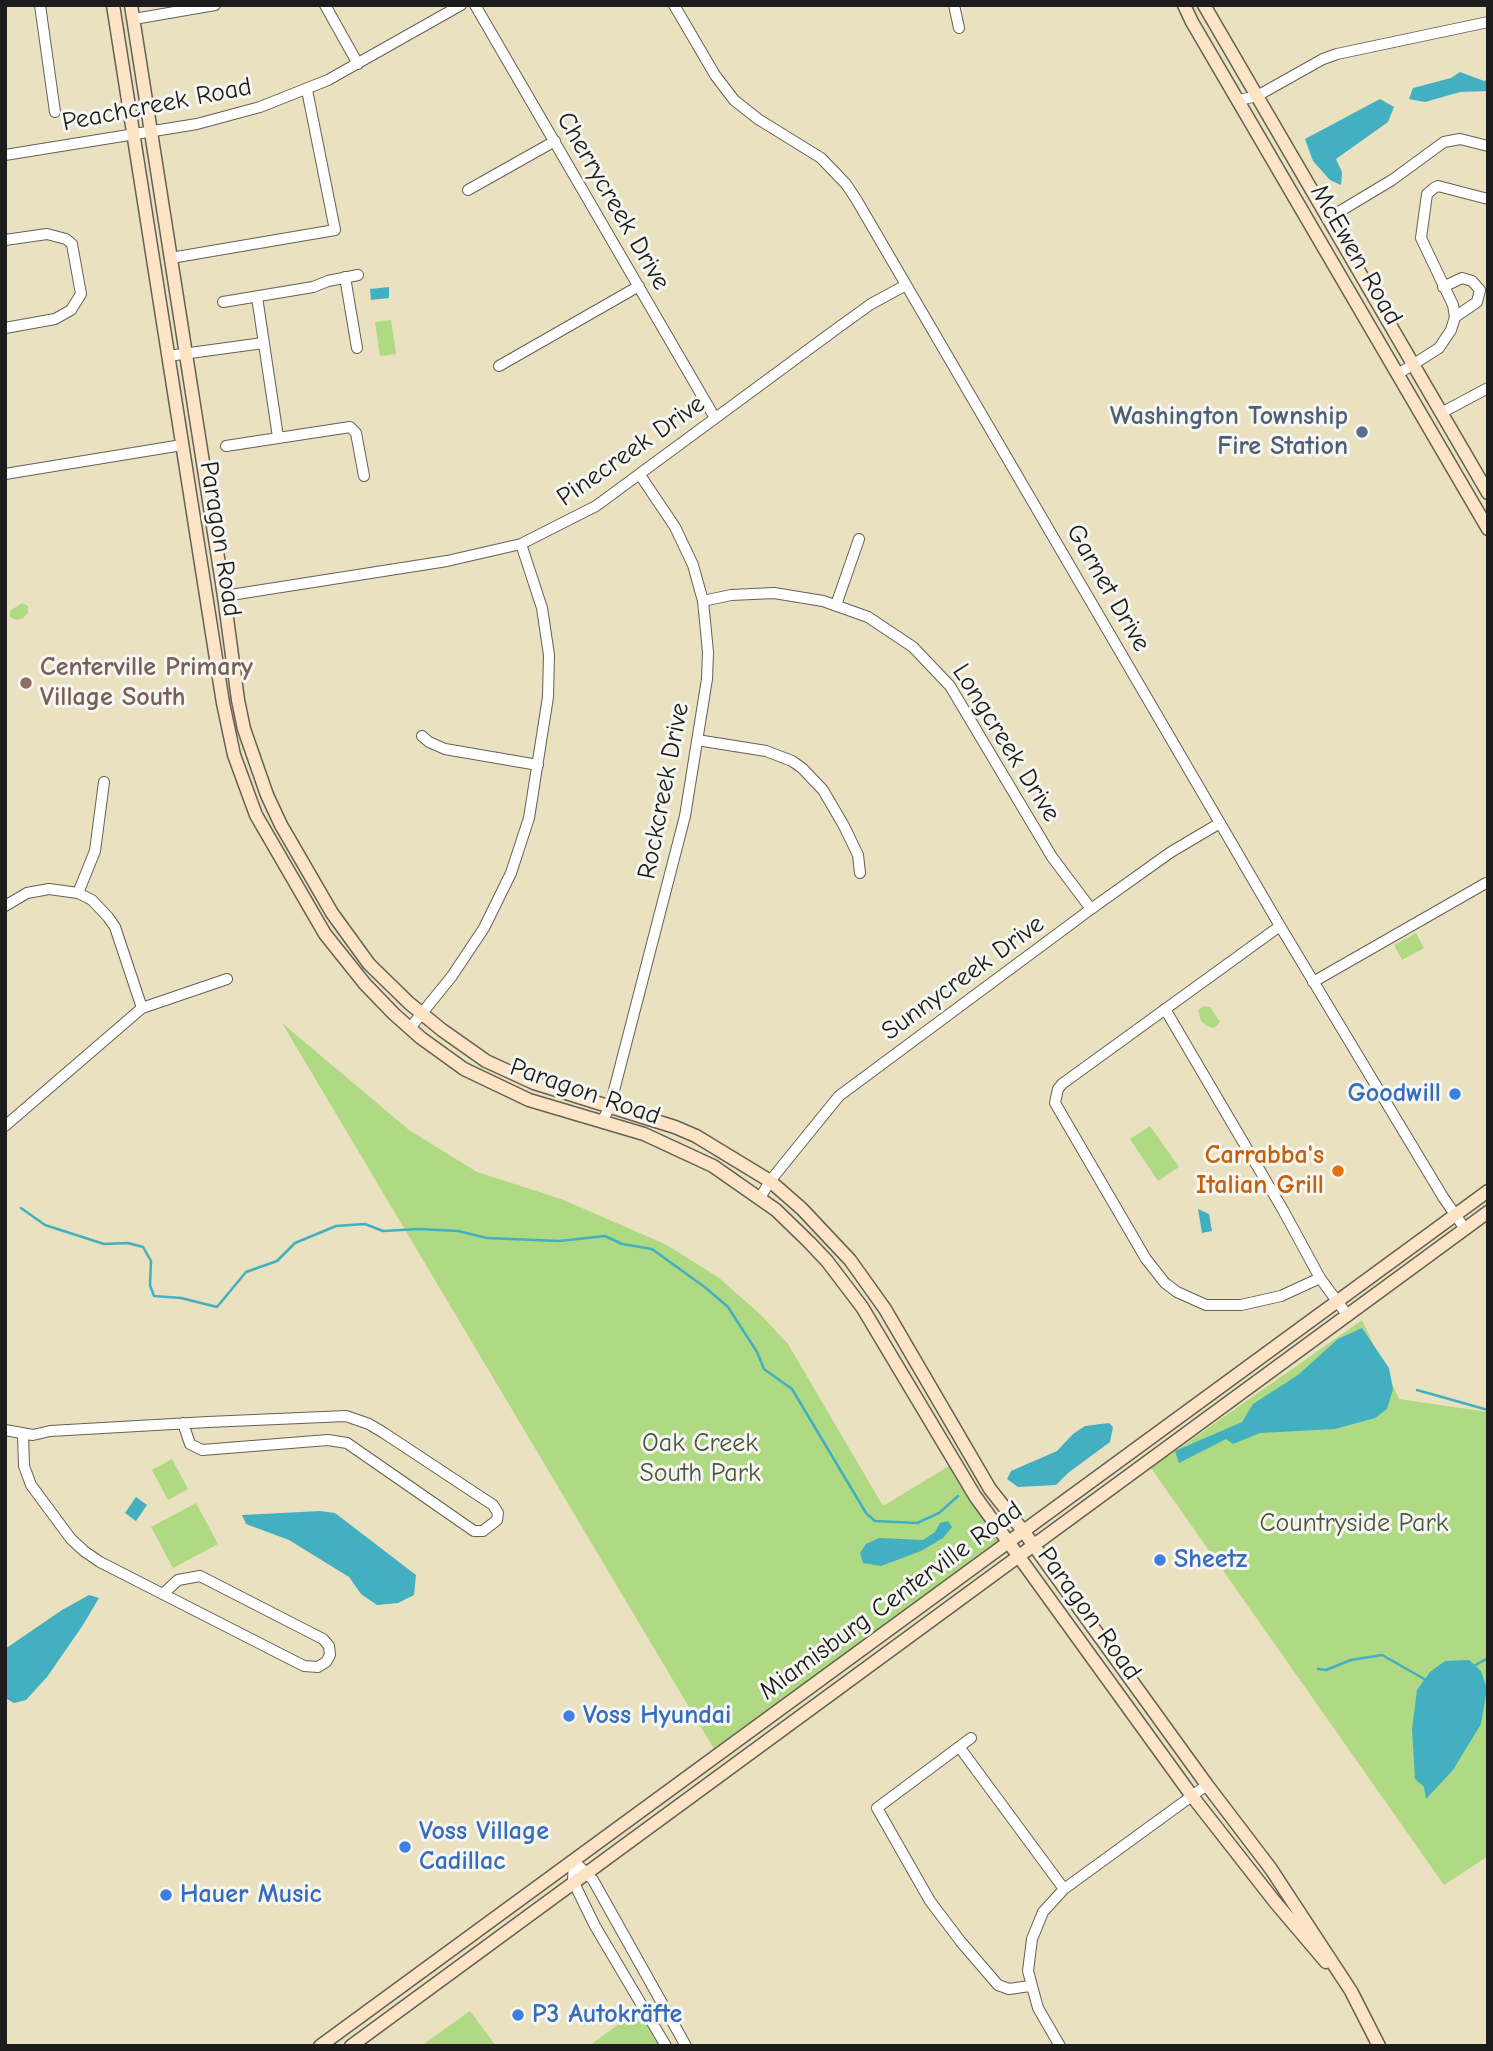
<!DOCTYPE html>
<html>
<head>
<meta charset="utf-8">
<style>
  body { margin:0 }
  #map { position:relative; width:1493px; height:2051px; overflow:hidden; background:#e9e1bf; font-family:"Comic Neue",sans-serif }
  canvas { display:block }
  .frame { position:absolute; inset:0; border:7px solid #1c1c1c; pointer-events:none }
</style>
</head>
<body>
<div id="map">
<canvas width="1493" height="2051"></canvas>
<div class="frame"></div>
</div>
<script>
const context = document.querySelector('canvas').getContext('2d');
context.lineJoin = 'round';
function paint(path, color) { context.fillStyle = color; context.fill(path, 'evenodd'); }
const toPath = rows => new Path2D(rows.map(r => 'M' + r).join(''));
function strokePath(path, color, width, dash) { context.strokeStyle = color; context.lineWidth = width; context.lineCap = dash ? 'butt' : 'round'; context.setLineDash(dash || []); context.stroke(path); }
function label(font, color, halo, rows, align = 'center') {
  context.font = font + ' "Comic Neue",sans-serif'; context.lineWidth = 6; context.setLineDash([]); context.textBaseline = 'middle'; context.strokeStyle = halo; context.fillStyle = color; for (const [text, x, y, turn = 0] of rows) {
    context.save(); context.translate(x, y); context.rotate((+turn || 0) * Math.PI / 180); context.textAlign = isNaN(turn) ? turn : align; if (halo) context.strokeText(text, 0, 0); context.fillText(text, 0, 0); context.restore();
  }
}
paint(toPath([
  [391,320,396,354,380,356,375,322],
  [22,603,28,606,28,613,23,618,16,620,10,617,10,611],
  [1416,933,1424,948,1402,960,1394,945],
  [1204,1006,1210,1007,1220,1022,1214,1028,1207,1026,1201,1021,1198,1010],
  [282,1023,409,1130,477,1172,561,1199,665,1244,718,1277,761,1315,788,1344,883,1506,954,1463,1010,1542,717,1754],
  [1150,1126,1179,1167,1158,1181,1130,1139],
  [1362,1320,1399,1399,1488,1412,1488,1856,1444,1885,1151,1468],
  [172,1459,188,1489,168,1500,152,1470],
  [196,1503,218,1544,173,1568,151,1527],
  [643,2006,666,2046,589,2046],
  [470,2011,496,2046,421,2046]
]), '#b0d983');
paint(toPath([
  [1460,72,1484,81,1488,79,1488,91,1460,92,1425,102,1409,99,1413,88,1451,78],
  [1380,99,1394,107,1388,122,1336,159,1342,172,1341,185,1330,180,1313,161,1305,139],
  [389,287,389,298,371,300,370,289],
  [1198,1209,1209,1214,1212,1231,1202,1233],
  [1362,1328,1389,1368,1393,1389,1387,1409,1375,1418,1335,1429,1260,1433,1233,1444,1226,1439,1179,1463,1175,1451,1242,1422,1253,1404,1298,1375,1338,1339],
  [1109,1423,1113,1427,1110,1442,1068,1473,1056,1485,1018,1487,1007,1479,1011,1471,1057,1451,1073,1434,1085,1426],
  [136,1497,147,1505,136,1521,125,1513],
  [320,1511,335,1513,416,1575,414,1595,398,1603,377,1605,361,1594,349,1577,289,1540,246,1524,242,1515],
  [948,1521,952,1527,943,1538,921,1551,881,1566,863,1563,860,1553,866,1544,879,1538,923,1540,935,1532,940,1523],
  [89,1595,99,1598,83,1625,47,1677,26,1700,14,1703,5,1698,5,1649,62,1610],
  [1469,1660,1481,1671,1487,1689,1481,1724,1453,1770,1426,1799,1424,1787,1415,1779,1412,1729,1417,1690,1430,1672,1445,1661]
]), '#42b0c0');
strokePath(toPath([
  [21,1208,45,1225,104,1244,128,1243,143,1247,151,1261,150,1285,154,1296,181,1298,217,1307,246,1272,277,1261,295,1243,336,1226,365,1224,383,1231,419,1229,458,1231,487,1238,559,1241,605,1236,622,1244,652,1249,706,1288,728,1307,757,1352,764,1369,792,1389,866,1513,875,1521,917,1523,939,1513,958,1496],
  [1417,1390,1488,1410],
  [1472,1667,1488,1658],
  [1318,1669,1326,1670,1351,1660,1382,1655,1426,1680]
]), '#42b0c0', 2.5);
const street = toPath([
  [40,5,55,112],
  [325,5,358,64],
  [475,5,715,418],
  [674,5,715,75,734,100,758,119,821,158,846,184,856,199,1280,926,1443,1197,1465,1229],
  [954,5,959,28],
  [134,19,215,5],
  [1239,100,1257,96,1323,59,1337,54,1488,22],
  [5,155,197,124,260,107,328,80,461,5],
  [468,190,555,141],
  [1327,219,1392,180,1444,142,1460,139,1488,146],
  [5,240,47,234,66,239,72,244,81,294,71,310,55,319,5,328],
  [171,258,335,230,307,90],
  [345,277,357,348],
  [1443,287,1462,278,1472,281,1480,290,1477,302,1455,317],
  [257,297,278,437],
  [223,302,313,287,328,281,358,275],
  [168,356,263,343],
  [499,366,639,286],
  [1398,374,1439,348,1451,330,1455,317,1453,305,1421,238,1427,194,1434,188,1438,186,1488,199],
  [1441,413,1488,388],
  [226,446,350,427,356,433,364,476],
  [5,474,182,445],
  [224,596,447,561,521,544,596,506,839,327,871,304,906,285],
  [703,601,731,595,774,593,823,601,868,617,913,647,950,686,1052,857,1091,909],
  [836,605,859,539],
  [422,736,429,742,445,749,538,765],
  [697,740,766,751,792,761,802,768,823,790,844,826,858,855,860,873],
  [78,893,95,851,104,782],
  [5,906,27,893,49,889,78,893,92,900,108,917,115,927,142,1008],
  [1280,926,1062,1084,1058,1089,1055,1103,1146,1259,1165,1283,1177,1292,1206,1305,1241,1305,1281,1296,1320,1278],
  [1313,982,1486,883],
  [1165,1009,1283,1210,1320,1278,1348,1316],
  [410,1028,452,976,484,928,511,873,529,818,548,697,549,655,542,608,521,544],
  [602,1122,610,1106,685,816,707,679,708,652,703,601,693,565,675,527,640,475],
  [5,1126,142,1008,227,979],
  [760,1198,770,1181,839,1096,1091,909,1171,852,1220,823],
  [5,1430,33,1435,50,1431,208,1422,346,1416,369,1424,384,1433,493,1505,498,1513,497,1520,483,1531,474,1531,347,1443,328,1440,202,1450,190,1444,183,1423],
  [23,1434,24,1466,31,1485,71,1539,84,1551,100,1562,304,1666,318,1667,326,1662,330,1655,329,1646,323,1639,200,1576,178,1580,164,1593],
  [971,1738,877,1808,930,1901,961,1942,998,1985,1009,1989,1030,1986],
  [960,1748,1064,1889],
  [574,1861,593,1880,686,2046],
  [574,1861,573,1881,595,1926,666,2046],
  [1060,2046,1038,2008,1028,1971,1032,1939,1043,1912,1064,1889,1207,1785]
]);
const secondary = toPath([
  [113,5,223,703,234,755,256,815,325,934,365,984,394,1014,421,1038,464,1069,529,1100,644,1134,713,1166,776,1210,809,1242,827,1261,862,1307,975,1496,1192,1796,1275,1902,1326,1962],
  [131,5,224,596,238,700,244,729,267,795,281,825,332,913,369,964,409,1003,442,1030,486,1061,534,1083,675,1127,696,1136,770,1181,802,1209,850,1260,885,1309,990,1489,1024,1532,1207,1785,1271,1869,1351,1991,1379,2046],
  [1184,5,1192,22,1488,529],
  [1204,5,1488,493],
  [320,2046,1488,1191],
  [351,2046,1488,1212]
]);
strokePath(street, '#646155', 12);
strokePath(secondary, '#646155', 15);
strokePath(street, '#fff', 10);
strokePath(secondary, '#fee4c6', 12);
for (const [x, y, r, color] of [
  [1362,432,7,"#5c6f8a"],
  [26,683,7,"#8d6e63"],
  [1455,1094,7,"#3f7fe0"],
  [1338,1171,7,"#e8710a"],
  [1160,1560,7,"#3f7fe0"],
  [569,1716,7,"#3f7fe0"],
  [405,1847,7,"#3f7fe0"],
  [166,1895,7,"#3f7fe0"],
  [518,2015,7,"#3f7fe0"]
]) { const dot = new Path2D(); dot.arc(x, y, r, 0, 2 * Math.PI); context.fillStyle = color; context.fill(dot); strokePath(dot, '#f6f6f2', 2.5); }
label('26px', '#1c1c1c', '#f6f6f2', [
  ["Peachcreek Road",157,105,-11],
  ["Cherrycreek Drive",613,201,60],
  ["McEwen Road",1356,255,60],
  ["Pinecreek Drive",631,451,-35],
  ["Paragon Road",220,539,81],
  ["Garnet Drive",1108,588,60],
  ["Longcreek Drive",1006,743,58],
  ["Rockcreek Drive",664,791,-79],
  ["Sunnycreek Drive",963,978,-36],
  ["Paragon Road",585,1092,19],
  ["Miamisburg Centerville Road",891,1601,-36],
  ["Paragon Road",1089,1614,54]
]);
label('bold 26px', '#4e5e75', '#f6f6f2', [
  ["Washington Township",1348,417],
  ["Fire Station",1348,447]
], 'right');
label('bold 26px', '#785e54', '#f6f6f2', [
  ["Centerville Primary",40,668],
  ["Village South",40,698]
], 'left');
label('bold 26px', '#366cbe', '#f6f6f2', [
  ["Goodwill",1441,1094,"right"],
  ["Sheetz",1174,1560],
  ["Voss Hyundai",583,1716],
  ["Voss Village",419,1832],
  ["Cadillac",419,1862],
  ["Hauer Music",180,1895],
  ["P3 Autokräfte",532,2015]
], 'left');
label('bold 26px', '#c56008', '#f6f6f2', [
  ["Carrabba's",1324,1156],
  ["Italian Grill",1324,1186]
], 'right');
label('26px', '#48553b', '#f6f6f2', [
  ["Oak Creek",700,1444],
  ["South Park",700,1474],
  ["Countryside Park",1354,1524]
]);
</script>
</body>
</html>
